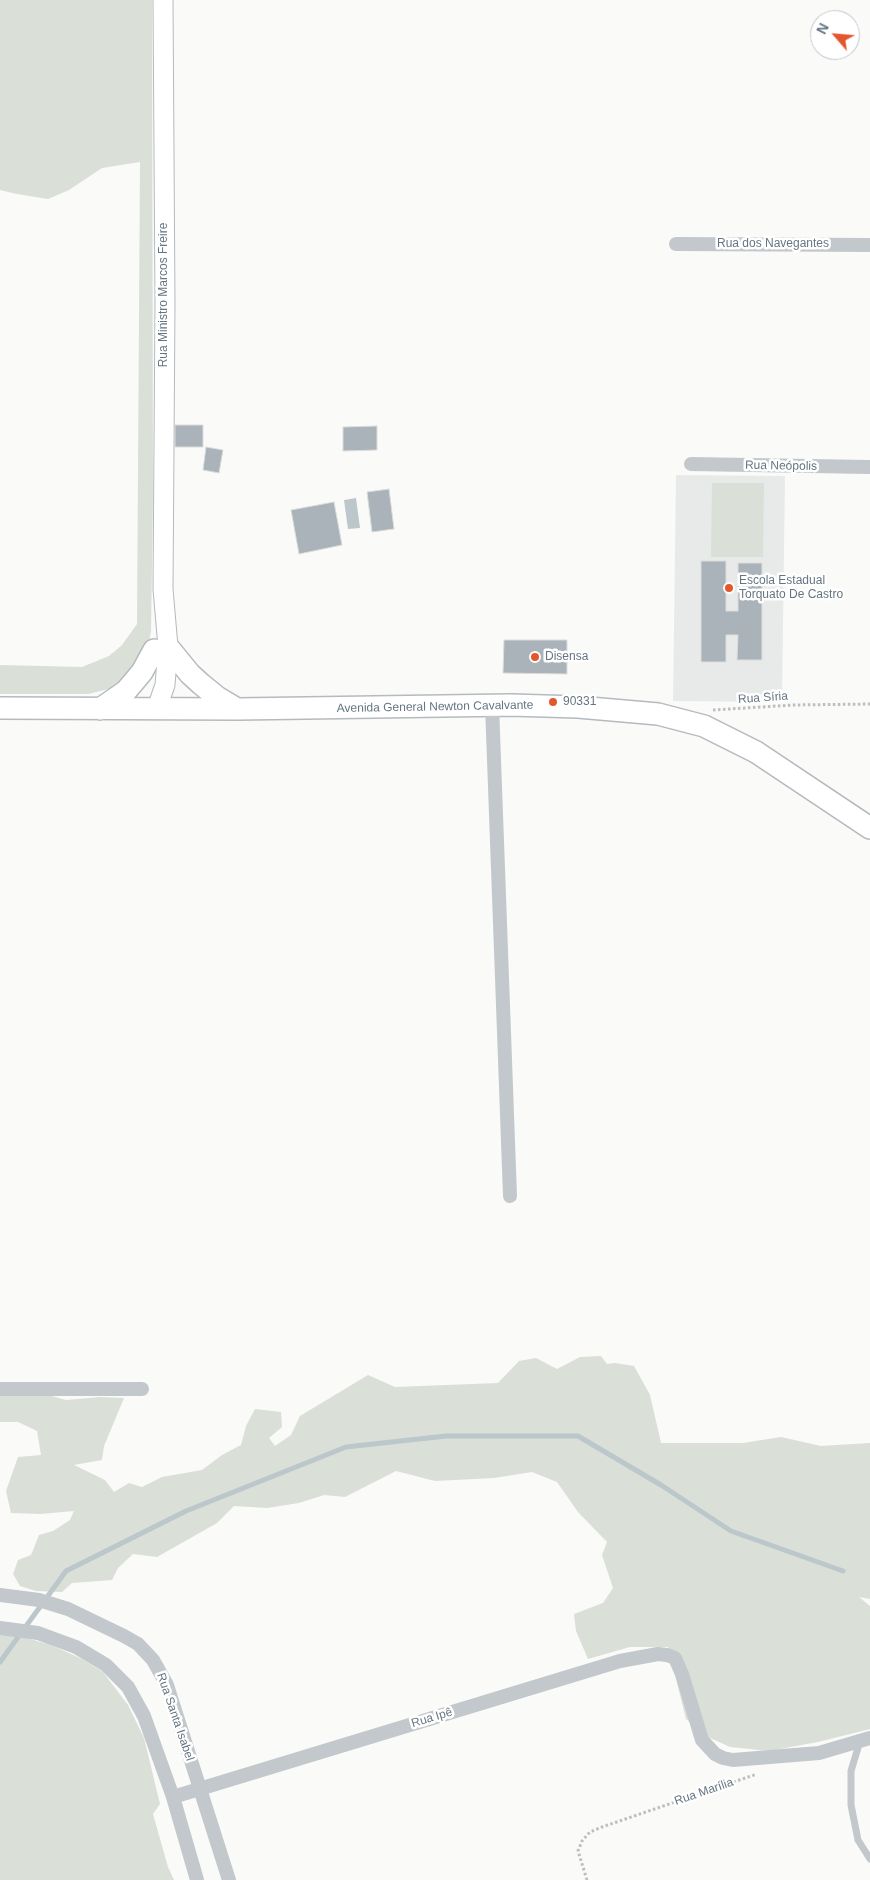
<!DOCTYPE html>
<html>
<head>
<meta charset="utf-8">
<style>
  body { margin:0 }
  #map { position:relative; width:870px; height:1880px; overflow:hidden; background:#fafaf8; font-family:Arial,sans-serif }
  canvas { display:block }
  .north { position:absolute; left:810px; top:10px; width:50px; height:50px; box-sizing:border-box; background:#fff; border:1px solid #c1c8cd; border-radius:50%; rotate:297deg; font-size:14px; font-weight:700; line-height:20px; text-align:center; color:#657683 }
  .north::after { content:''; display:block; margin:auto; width:18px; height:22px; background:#e4572e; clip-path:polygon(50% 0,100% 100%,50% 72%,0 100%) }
</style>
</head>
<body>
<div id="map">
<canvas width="870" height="1880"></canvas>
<div class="north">N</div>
</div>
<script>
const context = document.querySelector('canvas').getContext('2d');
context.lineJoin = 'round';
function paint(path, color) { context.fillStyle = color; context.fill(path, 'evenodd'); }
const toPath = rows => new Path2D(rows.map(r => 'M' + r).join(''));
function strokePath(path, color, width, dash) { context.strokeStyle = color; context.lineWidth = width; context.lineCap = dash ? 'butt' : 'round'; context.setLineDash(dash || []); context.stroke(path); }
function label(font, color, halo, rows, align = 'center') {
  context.font = font + ' Arial,sans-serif'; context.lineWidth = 5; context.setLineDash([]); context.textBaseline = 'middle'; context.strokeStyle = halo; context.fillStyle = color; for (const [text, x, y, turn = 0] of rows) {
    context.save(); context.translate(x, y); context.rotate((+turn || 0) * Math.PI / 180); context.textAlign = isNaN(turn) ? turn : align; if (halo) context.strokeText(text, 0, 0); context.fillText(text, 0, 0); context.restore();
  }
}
paint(toPath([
  [676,475,785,476,782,702,673,701]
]), '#e8e9e9');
paint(toPath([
  [0,0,152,0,153,494,151,632,147,649,117,687,88,694,0,694,0,665,82,667,109,656,122,645,137,624,140,162,102,168,69,190,48,199,17,194,0,190],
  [712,483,764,483,763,557,711,557],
  [601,1356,607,1364,615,1363,634,1366,650,1395,661,1443,743,1443,781,1437,821,1446,870,1443,870,1599,859,1597,870,1606,870,1729,818,1742,769,1751,730,1747,708,1737,686,1719,668,1647,630,1647,588,1659,576,1631,574,1614,603,1603,613,1588,602,1555,607,1542,578,1512,557,1482,532,1472,494,1478,435,1481,396,1471,345,1497,324,1495,299,1503,267,1508,234,1506,217,1523,157,1557,133,1554,118,1568,112,1580,72,1583,62,1592,36,1591,20,1586,13,1574,18,1560,31,1555,39,1535,53,1531,70,1520,74,1511,40,1514,11,1513,6,1491,18,1457,41,1455,37,1431,18,1422,0,1422,0,1396,44,1394,66,1400,100,1397,124,1398,104,1446,102,1460,74,1465,105,1480,114,1492,129,1483,142,1487,162,1477,202,1470,222,1455,241,1445,246,1426,255,1409,281,1412,282,1427,269,1438,275,1446,291,1435,300,1416,368,1375,395,1387,498,1383,519,1361,536,1358,557,1369,580,1357],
  [0,1633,13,1634,51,1645,82,1659,103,1672,128,1705,144,1738,160,1804,153,1814,168,1867,174,1880,0,1880]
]), '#dadfd7');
paint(toPath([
  [356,498,360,528,348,529,344,500]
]), '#bbc7cb');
strokePath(toPath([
  [0,1662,66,1571,186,1511,346,1447,446,1436,578,1436,661,1485,731,1531,843,1571]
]), '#bbc7cb', 5);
const building = toPath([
  [175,425,203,425,203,447,175,447,175,425],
  [377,426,377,450,343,451,343,427,377,426],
  [206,447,223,450,219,473,203,470,206,447],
  [389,489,394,529,372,532,367,492,389,489],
  [334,502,342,545,299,554,291,510,334,502],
  [701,561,726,561,726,611,738,611,738,563,762,563,762,660,737,660,738,635,726,635,726,662,701,662,701,561],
  [504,640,567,640,567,674,503,673,504,640]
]);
paint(building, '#aab3b9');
strokePath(building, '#dcdcda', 1);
const secondary = toPath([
  [157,708,165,685,168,647,163,589,165,303,163,0]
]);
const primary = toPath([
  [168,647,190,674,201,684,217,697,237,709],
  [0,708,238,709,511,705,578,707,658,714,704,726,756,752,870,828],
  [100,709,126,691,142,672,154,650]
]);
strokePath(secondary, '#b3babf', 21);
strokePath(primary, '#b5babe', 24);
strokePath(toPath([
  [713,710,793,705,870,704],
  [587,1880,578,1851,582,1841,590,1832,602,1827,757,1774]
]), '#bbbfc2', 3, [2.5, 2.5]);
strokePath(toPath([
  [860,1741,851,1771,851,1805,858,1840,870,1859]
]), '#c3c8cc', 7);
strokePath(toPath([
  [676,244,870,245],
  [691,464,870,467],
  [492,705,510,1196],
  [0,1389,142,1389],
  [0,1595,39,1600,68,1609,124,1636,138,1644,153,1660,167,1685,229,1880],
  [0,1628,38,1633,76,1647,106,1665,128,1687,144,1716,173,1797,197,1880],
  [173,1797,620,1661,658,1654,667,1655,675,1658,682,1674,702,1740,715,1754,723,1758,733,1760,819,1753,870,1738]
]), '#c3c8cc', 14);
strokePath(secondary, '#fff', 19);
strokePath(primary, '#fff', 21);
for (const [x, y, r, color] of [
  [729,588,5,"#e4572e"],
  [535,657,5,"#e4572e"],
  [553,702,5,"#e4572e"]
]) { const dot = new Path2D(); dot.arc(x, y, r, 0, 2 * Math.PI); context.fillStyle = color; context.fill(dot); strokePath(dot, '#fff', 2); }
label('12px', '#657683', '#fff', [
  ["Rua dos Navegantes",773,244],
  ["Rua Ministro Marcos Freire",164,295,-90],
  ["Rua Neópolis",781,466,1],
  ["Rua Síria",763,698,-4],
  ["Avenida General Newton Cavalvante",435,707,-1],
  ["Rua Santa Isabel",175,1717,71],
  ["Rua Ipê",432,1718,-17],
  ["Rua Marília",704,1792,-19]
]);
label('12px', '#657683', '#fff', [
  ["Escola Estadual",739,581],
  ["Torquato De Castro",739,595],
  ["Disensa",545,657],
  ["90331",563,702]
], 'left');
</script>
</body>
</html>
